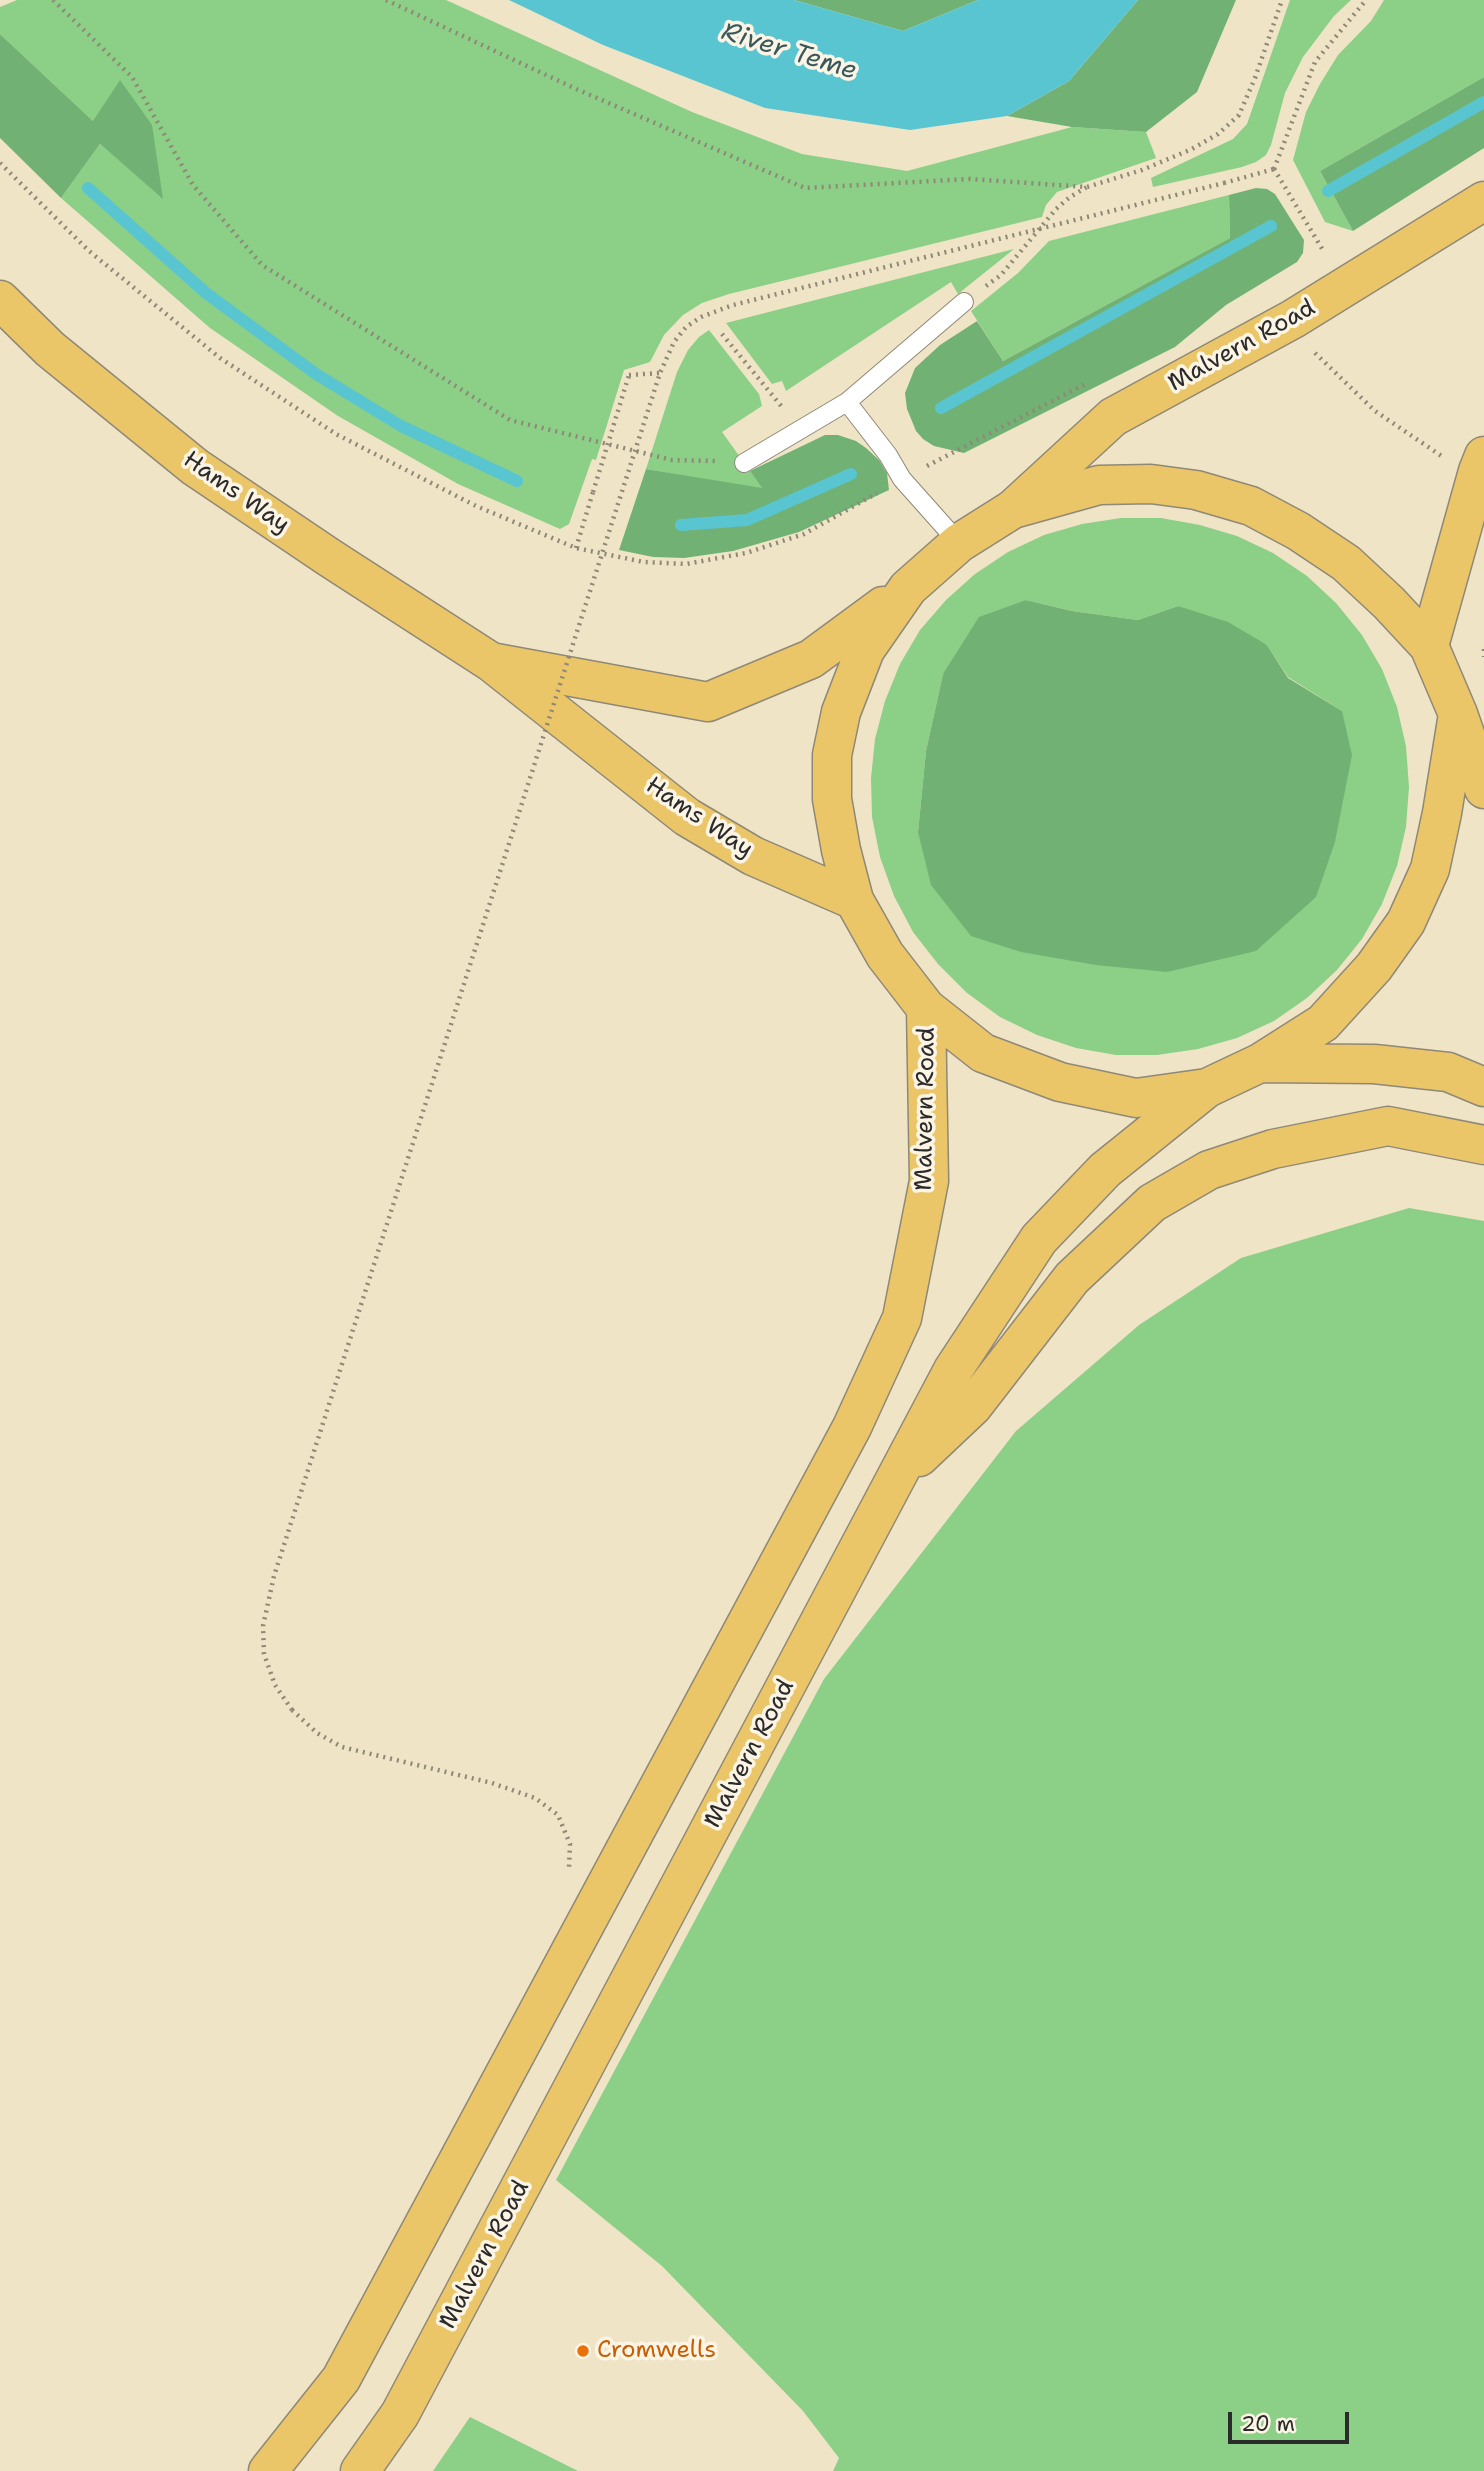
<!DOCTYPE html>
<html>
<head>
<meta charset="utf-8">
<style>
  body { margin:0 }
  #map { position:relative; width:1484px; height:2471px; overflow:hidden; background:#f0e4c6; font-family:"Shantell Sans",sans-serif }
  canvas { display:block }
  .scale { position:absolute; left:1228px; top:2412px; width:121px; height:32px; box-sizing:border-box; border:4px solid #2b2b2b; border-top:0; padding-left:9px; font-size:21px; line-height:24px; white-space:nowrap; color:#2b2b2b; -webkit-text-stroke:5px #fcf5e5; paint-order:stroke }
</style>
</head>
<body>
<div id="map">
<canvas width="1484" height="2471"></canvas>
<div class="scale">20 m</div>
</div>
<script>
const context = document.querySelector('canvas').getContext('2d');
context.lineJoin = 'round';
function paint(path, color) { context.fillStyle = color; context.fill(path, 'evenodd'); }
const toPath = rows => new Path2D(rows.map(r => 'M' + r).join(''));
function strokePath(path, color, width, dash) { context.strokeStyle = color; context.lineWidth = width; context.lineCap = dash ? 'butt' : 'round'; context.setLineDash(dash || []); context.stroke(path); }
function label(font, color, halo, rows, align = 'center') {
  context.font = font + ' "Shantell Sans",sans-serif'; context.lineWidth = 7; context.setLineDash([]); context.textBaseline = 'middle'; context.strokeStyle = halo; context.fillStyle = color; for (const [text, x, y, turn = 0] of rows) {
    context.save(); context.translate(x, y); context.rotate((+turn || 0) * Math.PI / 180); context.textAlign = isNaN(turn) ? turn : align; if (halo) context.strokeText(text, 0, 0); context.fillText(text, 0, 0); context.restore();
  }
}
paint(toPath([
  [17,0,446,0,692,112,802,154,907,171,1072,127,1146,132,1156,158,1057,192,1046,205,1042,217,729,294,702,303,683,315,664,335,650,362,624,370,596,460,592,459,569,524,560,529,458,484,338,416,210,328,61,198,100,144,163,198,93,121,0,34,0,7],
  [1290,0,1351,0,1334,16,1303,57,1285,93,1271,145,1266,155,1256,162,1242,167,1153,187,1151,178,1233,139,1247,124],
  [1384,0,1484,0,1484,77,1320,171,1353,231,1325,222,1293,160,1306,112,1320,84,1338,55,1371,21],
  [1229,195,1230,238,1003,361,971,311,1018,273,1049,241],
  [1014,249,958,294,951,282,786,391,782,381,772,384,726,323],
  [709,330,759,394,762,406,722,432,763,489,646,469,677,372,688,350,699,337],
  [1121,518,1161,518,1200,525,1237,536,1273,553,1307,576,1336,603,1362,635,1382,669,1397,707,1406,746,1409,787,1406,827,1397,866,1382,904,1362,939,1337,970,1307,998,1274,1021,1237,1038,1198,1049,1157,1055,1116,1055,1076,1048,1037,1035,1000,1017,967,993,938,964,913,932,894,896,880,857,872,817,871,778,875,739,885,701,900,664,920,630,946,600,975,574,1008,552,1044,535,1082,524],
  [1026,600,1072,611,1138,620,1178,606,1267,645,1288,677,1342,711,918,832,926,751,943,674],
  [1409,1208,1484,1221,1484,2471,833,2471,839,2458,803,2411,662,2266,556,2180,824,1679,1016,1431,1139,1325,1241,1258],
  [470,2417,578,2471,433,2471]
]), '#8ccf87');
paint(toPath([
  [794,0,978,0,903,31],
  [1138,0,1236,0,1197,92,1146,132,1072,127,1007,116,1069,81],
  [0,34,93,121,120,80,152,125,163,199,100,144,61,198,0,138],
  [1484,77,1484,148,1353,231,1320,171],
  [1256,188,1267,189,1275,194,1304,240,1303,253,1297,262,1226,305,1175,347,964,453,934,446,923,439,916,431,907,409,905,393,915,368,940,345,977,321,1003,361,1230,238,1229,195],
  [825,435,838,435,856,441,866,448,879,460,887,473,889,490,799,532,733,551,684,558,653,557,619,550,646,469,762,488,750,471],
  [1026,600,1072,611,1138,620,1178,606,1228,622,1267,645,1288,678,1342,711,1352,755,1335,842,1316,897,1256,951,1167,972,1096,965,1021,952,971,936,931,885,918,832,926,751,943,674,979,617]
]), '#71b274');
paint(toPath([
  [509,0,794,0,903,31,978,0,1138,0,1069,81,1007,116,910,130,765,108,603,45]
]), '#59c5d1');
strokePath(toPath([
  [88,188,206,293,316,374,401,426,517,481],
  [1328,191,1484,102],
  [941,408,1271,226],
  [681,525,747,520,851,474]
]), '#59c5d1', 12);
const lane = toPath([
  [744,463,847,402],
  [959,543,902,479,888,455,847,402,964,302]
]);
const primary = toPath([
  [1013,509,1113,417,1293,319,1484,201],
  [1429,646,1478,471,1484,456]
]);
const highway = toPath([
  [0,300,50,349,195,467,330,558,491,662,687,817,753,856,854,900],
  [496,663,708,702,811,659,883,606],
  [1458,714,1442,813,1430,869,1406,922,1374,967,1323,1023,1260,1063,1207,1088,1136,1098,1060,1082,983,1053,926,1008,885,955,854,900,841,850,832,799,832,755,841,712,865,650,908,588,959,543,1013,509,1099,485,1151,484,1196,490,1251,506,1298,531,1346,563,1389,603,1429,646,1458,714,1484,789],
  [1260,1063,1374,1064,1448,1072,1484,1087],
  [919,1457,973,1406,1072,1278,1152,1203,1209,1170,1273,1149,1388,1126,1484,1145],
  [268,2471,341,2379,852,1427,902,1318,929,1181,926,1008],
  [360,2471,400,2414,953,1370,1039,1239,1105,1170,1207,1088]
]);
strokePath(lane, '#8e8878', 20);
strokePath(primary, '#8e8878', 41);
strokePath(highway, '#8e8878', 41);
strokePath(toPath([
  [53,0,132,77,193,185,262,265,510,420,672,460,715,461],
  [386,0,574,88,805,188,970,179,1087,187,1142,170,1192,149,1218,134,1239,115,1255,78,1282,0],
  [0,163,89,251,220,358,336,434,476,506,576,548,644,562,686,564,746,553,804,534,877,493],
  [1274,169,1324,252],
  [1274,169,1315,62,1366,0],
  [1224,183,1274,169],
  [986,286,1001,275,1056,209,1070,197,1087,187],
  [722,334,782,407],
  [1315,353,1375,411,1443,457],
  [629,375,660,373],
  [927,466,1087,383],
  [576,548,593,492],
  [1484,649,1484,657],
  [292,1710,317,1733,342,1747,492,1783,535,1798,558,1815,570,1844,569,1867]
]), '#8e8878', 4.5, [2, 5]);
strokePath(lane, '#fff', 18);
strokePath(primary, '#ebc669', 38);
strokePath(highway, '#ebc669', 38);
strokePath(toPath([
  [593,492,629,375],
  [292,1710,275,1685,264,1654,263,1626,274,1576,660,373,674,342,686,327,701,317,733,305,1224,183]
]), '#8e8878', 4.5, [2, 5]);
for (const [x, y, r, color] of [
  [583,2351,7,"#e8710a"]
]) { const dot = new Path2D(); dot.arc(x, y, r, 0, 2 * Math.PI); context.fillStyle = color; context.fill(dot); strokePath(dot, '#fcf5e5', 2.5); }
label('24px', '#2b2b2b', '#fcf5e5', [
  ["Malvern Road",1242,346,-29],
  ["Hams Way",236,493,35],
  ["Hams Way",699,818,34],
  ["Malvern Road",926,1109,-89],
  ["Malvern Road",750,1754,-62],
  ["Malvern Road",485,2255,-62]
]);
label('24px', '#c56008', '#fcf5e5', [
  ["Cromwells",597,2351]
], 'left');
label('italic 26px', '#39595d', '#fcf5e5', [
  ["River Teme",789,52,17]
]);
</script>
</body>
</html>
